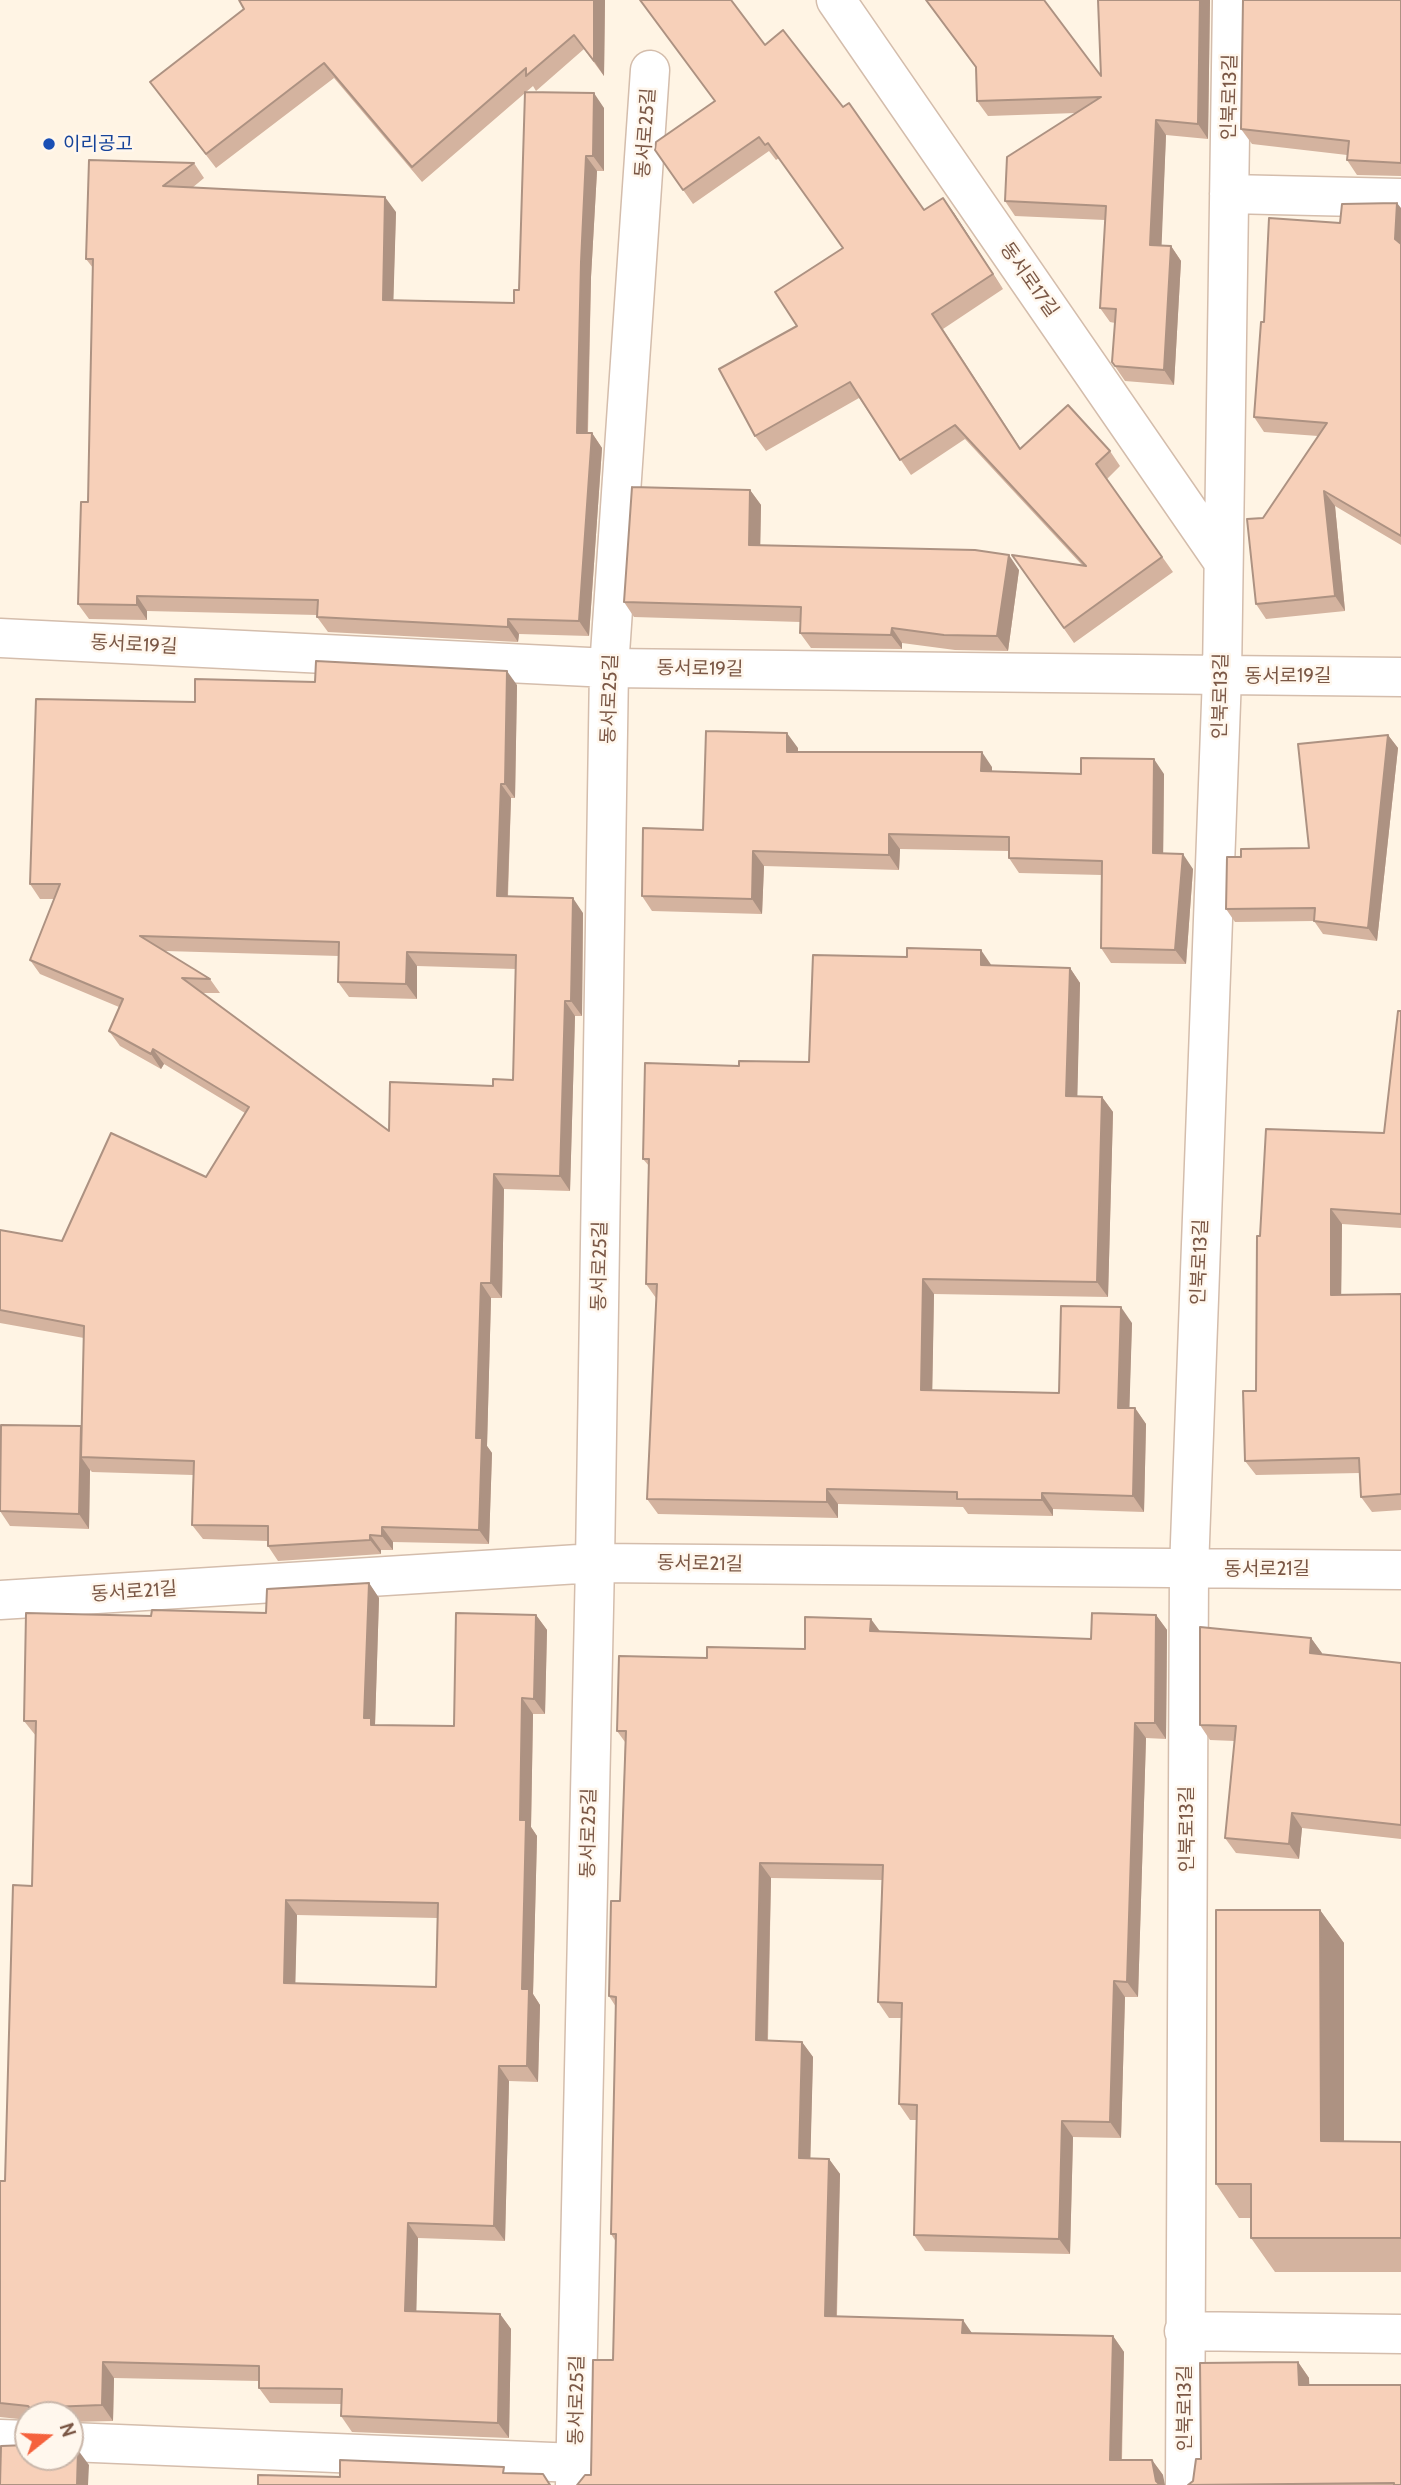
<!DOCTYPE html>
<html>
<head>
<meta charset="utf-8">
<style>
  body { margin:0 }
  #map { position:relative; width:1401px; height:2485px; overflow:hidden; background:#fff4e4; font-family:Cabin,sans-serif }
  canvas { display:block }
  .north { position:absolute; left:14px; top:2401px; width:70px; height:70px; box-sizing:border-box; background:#fff7ed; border:2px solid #cab7aa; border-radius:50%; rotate:72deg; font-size:19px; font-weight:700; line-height:28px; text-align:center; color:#7b5846 }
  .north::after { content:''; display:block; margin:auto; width:24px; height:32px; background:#f5623d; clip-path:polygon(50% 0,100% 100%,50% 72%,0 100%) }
</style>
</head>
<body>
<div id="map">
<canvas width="1401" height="2485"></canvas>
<div class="north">N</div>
</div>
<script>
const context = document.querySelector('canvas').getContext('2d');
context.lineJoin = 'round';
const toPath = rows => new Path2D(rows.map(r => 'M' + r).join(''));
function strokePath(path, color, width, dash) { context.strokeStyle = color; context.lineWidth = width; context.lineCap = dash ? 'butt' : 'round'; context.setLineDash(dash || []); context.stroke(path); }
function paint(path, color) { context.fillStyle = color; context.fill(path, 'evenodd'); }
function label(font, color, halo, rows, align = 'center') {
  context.font = font + ' Cabin,"Noto Sans KR",sans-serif'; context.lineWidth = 5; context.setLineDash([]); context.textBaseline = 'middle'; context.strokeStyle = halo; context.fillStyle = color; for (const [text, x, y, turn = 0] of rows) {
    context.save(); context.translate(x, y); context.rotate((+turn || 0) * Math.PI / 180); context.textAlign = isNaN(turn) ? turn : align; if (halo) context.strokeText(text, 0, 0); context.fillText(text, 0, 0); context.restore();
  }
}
const street = toPath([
  [836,0,1222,560],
  [1229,194,1401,198],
  [0,638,609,668,1401,677],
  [0,1600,595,1563,1401,1570],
  [1184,2331,1401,2334],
  [0,2439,28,2440],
  [70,2442,576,2463],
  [575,2485,595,1563,609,668,650,70],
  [1185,2485,1189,1569,1222,676,1232,0]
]);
strokePath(street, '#d4bdac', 41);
strokePath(street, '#fff', 38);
paint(toPath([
  [239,0,605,0,604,76,584,49,536,91,533,86,526,92,604,108,604,171,597,171,591,277,588,433,592,433,602,448,589,636,519,634,518,642,328,632,317,617,317,615,147,611,147,620,89,619,78,604,88,502,93,268,86,259,89,160,194,163,204,178,192,188,396,212,393,300,514,303,519,290,525,93,422,182,334,78,216,168,150,82,244,9],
  [926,0,1044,0,1101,76,1098,0,1210,0,1208,139,1166,135,1161,245,1171,246,1181,261,1174,385,1125,381,1112,362,1115,323,1110,322,1100,308,1105,220,1015,216,1005,201,1076,113,988,116,977,101,976,68],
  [1401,0,1401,176,1357,175,1347,160,1347,155,1252,144,1241,129],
  [765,45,924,210,954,213,1003,289,943,329,1021,449,1110,451,1120,466,1107,479,1173,572,1074,643,1012,555,1082,565,965,439,911,475,859,398,766,451,755,436,797,326,843,248,779,158,776,160,769,151,693,204,655,150,714,102],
  [1401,208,1401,545,1335,506,1345,611,1266,619,1256,604,1263,518,1318,436,1264,432,1254,417,1264,322,1340,223],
  [750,490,761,505,760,545,1019,570,1008,651,955,650,902,643,902,649,811,648,800,633,801,622,634,617,624,602],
  [517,685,515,798,511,798,508,897,583,913,582,1016,575,1016,570,1191,504,1189,502,1298,491,1298,487,1446,492,1453,489,1544,393,1542,393,1550,381,1550,381,1554,278,1561,268,1546,268,1541,203,1539,192,1525,193,1475,92,1472,90,1470,89,1529,10,1526,0,1511,81,1426,82,1428,84,1338,0,1323,0,1230,62,1241,206,1177,245,1113,164,1064,161,1069,120,1046,109,1031,119,1007,40,974,30,960,55,899,40,899,30,884,195,702],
  [165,951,339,956,338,982,349,997,417,999,417,966,516,969,513,1080,493,1086,389,1131,202,993,220,993,210,979],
  [1388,735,1398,748,1377,941,1323,934,1314,921,1235,922,1226,909,1309,848],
  [798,748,798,752,992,767,992,772,1081,774,1164,774,1163,853,1193,869,1186,964,1111,963,1101,948,1102,875,1019,873,1009,858,1009,851,900,849,899,870,764,866,762,914,652,911,642,896,703,830],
  [992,966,1070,968,1080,983,1077,1096,1102,1097,1113,1112,1108,1297,934,1294,932,1390,1059,1393,1132,1323,1129,1408,1135,1408,1146,1424,1144,1512,1053,1509,1053,1516,968,1514,963,1507,838,1504,838,1518,658,1514,647,1499,656,1298,646,1284,649,1166,643,1159,739,1066,809,1062],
  [1401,1011,1401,1228,1342,1224,1341,1295,1401,1294,1401,1510,1372,1512,1361,1497,1360,1473,1256,1475,1245,1461,1256,1391,1260,1236,1384,1133],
  [369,1583,379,1598,375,1725,454,1726,536,1615,547,1630,545,1714,533,1714,531,1827,537,1836,533,1994,540,2005,538,2082,509,2081,505,2241,418,2238,416,2312,500,2314,511,2329,509,2438,352,2432,341,2416,341,2404,270,2403,259,2388,259,2381,114,2378,113,2421,70,2422,70,2415,28,2415,28,2420,0,2417,0,2181,5,2181,32,1886,36,1736,24,1721,151,1616,266,1613],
  [297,1915,437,1918,436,1987,295,1983],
  [1156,1615,1167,1630,1166,1739,1146,1738,1138,1997,1125,1997,1121,2138,1073,2137,1070,2254,925,2251,914,2235,917,2120,910,2120,899,2104,901,2018,889,2018,878,2002,882,1880,771,1878,768,2041,802,2042,813,2057,810,2159,829,2159,840,2174,837,2316,972,2333,1113,2336,1124,2352,1122,2460,1152,2460,1163,2475,591,2475,613,2360,616,2242,611,2234,616,2007,609,1996,620,1901,625,1742,617,1731,707,1658,805,1649,879,1631,1091,1639],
  [1311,1638,1322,1654,1401,1663,1401,1839,1302,1828,1299,1859,1236,1853,1225,1838,1235,1741,1210,1740,1200,1725],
  [1320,1910,1344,1943,1344,2141,1401,2142,1401,2272,1275,2272,1251,2238,1251,2218,1239,2218,1216,2184],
  [1298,2362,1309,2378,1309,2385,1401,2485,1188,2485,1193,2481,1201,2459]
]), '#d4b39f');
paint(toPath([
  [594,0,605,0,604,76,594,61],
  [1200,0,1210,0,1208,139,1198,124],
  [594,93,604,108,604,171,593,156],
  [1156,120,1166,135,1161,260,1150,245],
  [586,156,597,171,591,277,587,448,577,433,581,262],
  [385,197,396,212,393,315,383,300],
  [943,198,954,213,1003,289,993,274],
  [1397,203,1401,208,1401,247,1395,239],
  [1171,246,1181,261,1174,385,1164,370],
  [592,433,602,448,589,636,579,621],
  [750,490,761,505,760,560,749,545],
  [1324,491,1335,506,1345,611,1335,596],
  [1009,555,1019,570,1008,651,997,636],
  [137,596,147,611,147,620,137,605],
  [508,619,519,634,518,642,508,627],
  [892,628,902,643,902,649,891,635],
  [507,671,517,685,515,798,505,784],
  [787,733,798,748,797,767,787,752],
  [1388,735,1398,748,1377,941,1368,928],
  [982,752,992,767,992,786,981,771],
  [1154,759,1164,774,1163,868,1153,853],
  [501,784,511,798,507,911,497,896],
  [889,834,900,849,899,870,889,855],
  [753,851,764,866,762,914,752,899],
  [1183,854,1193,869,1186,964,1175,950],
  [573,898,583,913,582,1016,571,1001],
  [981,950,992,966,981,965],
  [407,952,417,966,417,999,406,984],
  [1070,968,1080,983,1077,1112,1066,1096],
  [565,1001,575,1016,570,1191,560,1176],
  [153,1049,164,1064,161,1069,151,1054],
  [1102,1097,1113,1112,1108,1297,1097,1282],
  [494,1174,504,1189,502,1298,491,1283],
  [1331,1209,1342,1224,1341,1310,1331,1295],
  [923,1279,934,1294,932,1406,921,1390],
  [481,1283,491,1298,487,1446,492,1453,489,1544,479,1530,476,1438],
  [1121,1307,1132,1323,1129,1423,1118,1408],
  [1135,1408,1146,1424,1144,1512,1133,1496],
  [81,1426,91,1441,81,1457,90,1470,89,1529,79,1514],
  [827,1489,838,1504,838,1518,827,1502],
  [1042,1493,1053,1509,1053,1516,1042,1500],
  [382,1527,393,1542,393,1550,382,1536],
  [370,1535,381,1550,381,1554,370,1540],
  [369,1583,379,1598,375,1725,382,1734,364,1718],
  [536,1615,547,1630,545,1714,534,1699],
  [1156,1615,1167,1630,1166,1739,1155,1723],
  [871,1619,882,1634,870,1631],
  [1311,1638,1322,1653,1320,1668,1310,1653],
  [522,1698,533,1714,531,1827,537,1836,533,1994,540,2005,538,2082,527,2066,522,1989,520,1820],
  [1135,1723,1146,1738,1138,1997,1127,1982],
  [1292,1813,1302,1828,1299,1859,1289,1844],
  [760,1863,771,1878,767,2056,756,2040],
  [286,1900,297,1915,295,1998,284,1983],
  [1320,1910,1344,1943,1344,2175,1321,2141],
  [1114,1981,1125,1997,1121,2138,1110,2122],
  [802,2042,813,2057,810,2174,799,2158],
  [499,2066,509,2081,505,2241,494,2226],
  [1062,2121,1073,2137,1070,2254,1059,2239],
  [829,2159,840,2174,836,2331,825,2316],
  [408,2223,418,2238,416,2327,405,2311],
  [500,2314,511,2329,509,2438,498,2423],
  [963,2320,974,2336,962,2333],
  [1113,2336,1124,2352,1121,2475,1110,2460],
  [103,2362,114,2378,113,2421,102,2405],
  [1298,2362,1309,2378,1310,2400,1299,2385],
  [50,2407,55,2415,44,2415],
  [78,2450,89,2465,88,2485,77,2485],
  [1152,2460,1163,2475,1165,2485,1158,2485,1156,2481]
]), '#ad9282');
const building = toPath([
  [239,0,594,0,594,61,574,35,526,76,526,68,412,167,324,63,206,154,150,82,244,9,239,0],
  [640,0,731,0,765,45,783,30,843,107,849,103,924,210,943,198,993,274,932,314,1020,449,1068,405,1110,451,1096,464,1162,557,1064,628,1012,555,1086,566,955,425,900,460,850,382,755,436,719,369,797,326,775,292,843,248,768,143,765,145,759,137,683,190,655,150,656,142,715,101,640,0],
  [926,0,1044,0,1101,76,1098,0,1200,0,1198,124,1156,120,1150,245,1171,246,1164,370,1115,366,1112,362,1116,309,1100,308,1106,206,1005,201,1007,157,1101,97,977,101,976,67,926,0],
  [1243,0,1401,0,1401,163,1347,160,1349,141,1241,129,1243,0],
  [525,92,594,93,593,156,586,156,581,262,577,433,592,433,579,621,508,619,508,627,317,617,318,600,137,596,137,605,78,604,81,502,88,502,90,400,93,259,86,259,89,160,194,163,163,186,385,197,383,300,514,303,514,290,519,290,525,92],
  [1397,203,1395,239,1401,244,1401,536,1324,491,1335,596,1256,604,1247,519,1263,518,1327,423,1254,417,1261,322,1264,322,1269,218,1340,223,1342,204,1397,203],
  [632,487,750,490,749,545,975,550,1009,555,997,636,944,635,892,628,891,635,800,633,801,607,624,602,632,487],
  [316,661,507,671,505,784,501,784,497,896,573,898,571,1001,565,1001,560,1176,494,1174,491,1283,481,1283,476,1438,482,1438,479,1530,382,1527,382,1536,370,1535,370,1540,268,1546,268,1526,192,1525,194,1461,81,1457,84,1326,0,1310,0,1230,62,1241,111,1133,206,1177,249,1107,153,1049,151,1054,109,1031,123,999,30,960,60,884,30,884,36,699,195,702,195,679,315,682,316,661],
  [140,936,339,942,338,982,406,984,407,952,516,955,513,1080,493,1079,493,1086,390,1082,389,1131,182,978,210,979,140,936],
  [706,731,787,733,787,752,982,752,981,771,1081,774,1081,758,1154,759,1153,853,1183,854,1175,950,1101,948,1102,861,1009,858,1009,837,889,834,889,855,753,851,752,899,642,896,643,828,703,830,706,731],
  [1388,735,1368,928,1314,921,1315,908,1226,909,1227,857,1241,857,1241,849,1309,848,1298,744,1388,735],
  [907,948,981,950,981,965,1070,968,1066,1096,1102,1097,1097,1282,923,1279,921,1390,1059,1393,1061,1306,1121,1307,1118,1408,1135,1408,1133,1496,1042,1493,1042,1500,957,1499,957,1492,827,1489,827,1502,647,1499,657,1284,646,1284,649,1159,643,1159,645,1063,739,1066,739,1061,809,1062,813,955,907,957,907,948],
  [1398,1011,1401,1011,1401,1214,1331,1209,1331,1295,1401,1294,1401,1494,1361,1497,1359,1458,1245,1461,1243,1391,1256,1391,1257,1236,1260,1236,1266,1129,1384,1133,1398,1011],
  [1,1425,81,1426,79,1514,0,1511,1,1425],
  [369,1583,364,1718,371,1718,371,1725,454,1726,456,1613,536,1615,534,1699,522,1698,520,1820,526,1820,522,1989,529,1989,527,2066,499,2066,494,2226,408,2223,405,2311,500,2314,498,2423,341,2416,342,2389,259,2388,259,2366,103,2362,102,2405,50,2407,44,2415,36,2415,28,2406,0,2403,0,2181,5,2181,13,1885,32,1886,36,1721,24,1721,26,1613,151,1616,152,1610,266,1613,267,1589,369,1583],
  [286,1900,438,1903,436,1987,284,1983,286,1900],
  [1092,1613,1156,1615,1155,1723,1135,1723,1127,1982,1114,1981,1110,2122,1062,2121,1059,2239,914,2235,917,2105,899,2104,902,2003,878,2002,883,1865,760,1863,756,2040,802,2042,799,2158,829,2159,825,2316,963,2320,962,2333,1113,2336,1110,2460,1152,2460,1156,2481,1160,2485,577,2485,585,2475,591,2475,593,2360,613,2360,616,2234,611,2234,616,1997,609,1996,611,1901,620,1901,626,1731,617,1731,619,1656,707,1658,707,1647,805,1649,805,1617,871,1619,870,1631,1091,1639,1092,1613],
  [1200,1627,1311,1638,1310,1653,1401,1663,1401,1825,1292,1813,1289,1844,1225,1838,1236,1726,1200,1725,1200,1627],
  [1216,1910,1320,1910,1321,2141,1401,2142,1401,2238,1251,2238,1251,2184,1216,2184,1216,1910],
  [1298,2362,1299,2385,1401,2385,1401,2485,1394,2485,1394,2483,1188,2485,1193,2481,1196,2459,1201,2459,1200,2363,1298,2362],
  [28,2444,28,2457,70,2457,70,2449,78,2450,77,2485,0,2485,1,2446,27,2445,28,2444],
  [340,2460,504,2467,503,2473,543,2474,550,2485,258,2485,258,2475,340,2477,340,2460]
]);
paint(building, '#f7d0b9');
strokePath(building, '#ad9282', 2);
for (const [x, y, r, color] of [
  [49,144,7,"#1a4fb4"]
]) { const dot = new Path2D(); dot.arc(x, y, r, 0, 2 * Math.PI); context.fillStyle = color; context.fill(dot); strokePath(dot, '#fff7ed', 2.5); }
label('19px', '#7b5846', '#fff7ed', [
  ["인북로13길",1230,97,-89],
  ["동서로25길",646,133,-86],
  ["동서로17길",1029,280,55],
  ["동서로19길",134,645,3],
  ["동서로19길",700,669,1],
  ["동서로19길",1288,676],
  ["인북로13길",1221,696,-89],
  ["동서로25길",610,699,-88],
  ["인북로13길",1200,1262,-88],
  ["동서로25길",600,1266,-89],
  ["동서로21길",700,1564,1],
  ["동서로21길",1267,1569],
  ["동서로21길",134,1592,-4],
  ["인북로13길",1187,1829,-90],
  ["동서로25길",589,1833,-89],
  ["동서로25길",577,2400,-89],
  ["인북로13길",1185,2408,-90]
]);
label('19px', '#164399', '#fff7ed', [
  ["이리공고",63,144]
], 'left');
</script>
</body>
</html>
